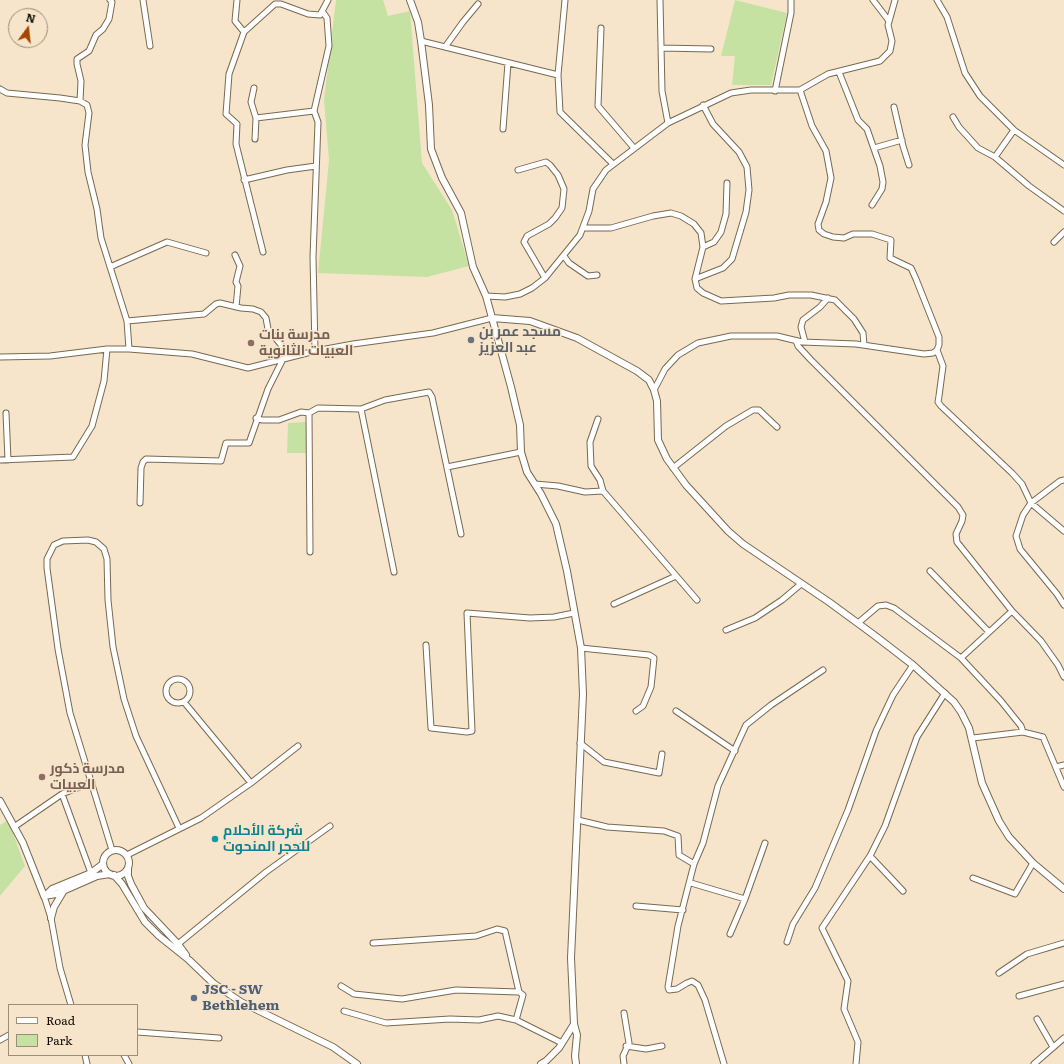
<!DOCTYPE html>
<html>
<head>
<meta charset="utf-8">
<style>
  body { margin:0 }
  #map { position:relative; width:1064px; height:1064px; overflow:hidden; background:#f6e5ca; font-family:Literata,serif }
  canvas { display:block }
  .legend { position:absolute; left:8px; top:1004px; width:130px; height:52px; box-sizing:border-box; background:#f6e5ca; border:1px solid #9a8e7b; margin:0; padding:5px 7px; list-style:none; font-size:12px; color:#110b04 }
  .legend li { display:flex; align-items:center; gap:8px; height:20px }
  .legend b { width:20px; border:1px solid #9a8e7b }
  .north { position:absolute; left:8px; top:8px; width:40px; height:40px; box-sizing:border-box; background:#f6e5ca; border:1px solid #9a8e7b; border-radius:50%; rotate:15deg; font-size:11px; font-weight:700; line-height:16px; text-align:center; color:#110b04 }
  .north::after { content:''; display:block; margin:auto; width:14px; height:18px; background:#a64500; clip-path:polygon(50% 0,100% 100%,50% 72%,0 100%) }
</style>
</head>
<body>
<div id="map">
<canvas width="1064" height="1064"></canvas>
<ul class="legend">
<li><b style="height:5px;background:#fff"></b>Road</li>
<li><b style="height:11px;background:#c6e2a3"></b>Park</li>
</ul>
<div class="north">N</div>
</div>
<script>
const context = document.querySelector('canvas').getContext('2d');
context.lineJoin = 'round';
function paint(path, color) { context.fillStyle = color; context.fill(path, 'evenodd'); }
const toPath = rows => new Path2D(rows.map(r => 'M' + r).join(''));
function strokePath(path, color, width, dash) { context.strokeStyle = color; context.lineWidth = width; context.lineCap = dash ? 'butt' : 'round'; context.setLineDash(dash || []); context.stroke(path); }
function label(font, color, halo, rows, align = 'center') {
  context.font = font + ' Literata,Cairo,serif'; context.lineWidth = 3; context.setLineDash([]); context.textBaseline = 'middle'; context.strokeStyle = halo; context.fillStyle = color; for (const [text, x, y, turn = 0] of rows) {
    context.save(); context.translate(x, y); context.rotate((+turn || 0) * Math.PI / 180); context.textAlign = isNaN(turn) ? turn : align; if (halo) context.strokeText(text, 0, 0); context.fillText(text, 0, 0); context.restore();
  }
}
paint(toPath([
  [336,0,383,0,388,16,410,11,422,163,452,210,469,266,427,277,318,273,329,160,324,100],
  [735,0,787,13,771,85,732,85,735,56,721,56],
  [307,422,308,453,287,453,288,423],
  [8,820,25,866,0,896,0,825]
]), '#c6e2a3');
const minor = toPath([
  [143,0,150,46],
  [237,0,235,21,244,32],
  [660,0,662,91,668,123],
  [873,0,889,21],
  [937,0,947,17,965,73,980,96,1014,130,1064,165],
  [601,28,598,106,634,148],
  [421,41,558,75,560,112,613,164],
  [445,47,463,22,478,4],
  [661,48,711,49],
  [839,72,858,120,867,129,880,166,883,182,882,189,872,205],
  [558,75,565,0],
  [254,88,251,102,256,118,255,139],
  [0,89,7,93,60,98,80,101,87,105,89,113,85,145,88,172,97,209,101,238,127,321,129,349],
  [775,91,791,13,791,0],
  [80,101,81,81,77,64,77,59,89,51,96,35,103,29,109,19,112,2,110,0],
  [894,107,903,146,909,165],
  [953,117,959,127,978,148,995,157,1029,186,1064,211],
  [256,118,314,111],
  [503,129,508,63],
  [874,148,902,140],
  [995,157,1014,130],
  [518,170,546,162,550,165,558,175,564,189,562,208,555,218,549,224,527,236,524,242,545,278],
  [244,180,287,170,316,166],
  [583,228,611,228,653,216,671,213,681,216,694,224,701,233,703,247,695,279,697,288,703,293,721,301,774,298,789,295,811,295,835,300,854,319,863,333,864,345],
  [1054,242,1064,232],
  [703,247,714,242,721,232,726,214,727,183],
  [263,252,236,144,237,124,226,114,229,74,244,32,275,4,281,4,308,14,320,15,328,0],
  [235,255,240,266,236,282,238,286,236,307],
  [564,256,569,263,588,276,597,275],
  [110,267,167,242,206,253],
  [695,279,723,268,732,259,746,212,749,190,747,167,739,152,713,124,703,105],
  [486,296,505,297,520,294,532,288,545,278,580,235,589,211,593,189,606,170,668,123,731,93,751,90,800,90,828,74,880,61,890,51,892,41,888,25,895,0],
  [127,321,204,314,216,304,220,303,241,308,253,309,261,312,266,318,268,329,291,357],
  [796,341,798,346,811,360,958,507,963,515,962,521,956,534,957,542,1012,611,1041,641,1058,665,1064,677],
  [805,342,801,327,803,320,820,307,828,298],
  [937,350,943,366,939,396,938,402,941,406,1012,473,1022,484,1031,503,1064,531],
  [315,351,313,257,318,122,314,111,329,46,327,18,322,11],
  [0,357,50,356,107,349,129,349,192,354,248,368,315,351,353,344,433,333,492,318],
  [654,390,665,369,678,355,698,343,731,336,777,336,802,342,856,344,924,354,933,353,937,350,939,345,939,337,916,279,911,268,890,258,891,240,872,234,853,234,844,238,833,237,824,234,819,230,818,224,826,202,831,178,826,151,812,126,800,90],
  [361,409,394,572],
  [6,413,8,460],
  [309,413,310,552],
  [256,418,262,420,279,420,301,412,309,413,318,408,361,409,385,400,429,392,432,397,461,534],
  [598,419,590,442,591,466,600,480,603,491,697,600],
  [0,460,73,457,92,426,104,381,107,349],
  [447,467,521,452],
  [673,468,726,426,753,410,759,410,777,427],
  [1064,480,1060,481,1031,503,1023,515,1016,536,1020,549,1057,594,1064,605],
  [535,484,558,486,585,492,603,491],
  [140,503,141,468,143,462,146,459,221,461,226,443,249,443,268,389,283,359],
  [930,571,989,632],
  [614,604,676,576],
  [858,623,878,606,886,605,894,608,961,658,1001,701,1021,726,1023,732],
  [726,630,755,618,782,600,801,584],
  [426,645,431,728,467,732,472,731,467,613,530,618,554,617,574,613],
  [581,648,649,655,654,658,651,687,643,706,636,711],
  [961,658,1012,611],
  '166 691a12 12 0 1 1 24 0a12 12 0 1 1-24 0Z',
  [184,702,251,783],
  [676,711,735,751],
  [973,738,1023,732,1043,737,1064,787],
  [580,743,604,762,659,773,662,754],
  [1056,767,1064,765],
  [62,794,91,873],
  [578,820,607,827,664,831,678,836,679,855,694,864],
  [14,827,62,794,92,782],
  [112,850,70,713,58,649,47,568,47,559,54,545,63,541,88,540,96,542,104,549,107,559,108,600,113,647,124,699,136,736,179,828],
  [127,855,201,818,251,783,298,746],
  [870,856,903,891],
  [973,878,1015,894,1033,863],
  [691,883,745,899],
  [44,896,51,918,60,968,71,1005],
  [636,906,683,910],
  [730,934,745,899,765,843],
  [787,942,793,924,815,888,848,810,876,731,893,695,913,665],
  [373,943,476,936,497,929,505,931,519,992,523,995,516,1020],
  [178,944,266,872,330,826],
  [999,973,1027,954,1064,943],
  [341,986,354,994,402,999,456,990,519,992],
  [1019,996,1064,984],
  [344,1011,386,1023,450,1019,479,1020,498,1016,516,1020,562,1043],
  [1037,1019,1053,1047],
  [137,1032,219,1038],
  [0,1040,9,1035],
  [626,1046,646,1049,662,1046],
  [85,1055,87,1064],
  [124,1055,129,1064],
  [624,1064,623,1056,629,1043,624,1013],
  [724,1064,705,1000,698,985,692,981,687,983,677,989,669,990,668,987,678,926,694,864,703,843,718,786,746,725,771,705,823,670],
  [856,1064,858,1042,844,1009,848,981,822,928,870,856,885,826,917,737,945,693],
  [1034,1064,1064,1038]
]);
const tertiary = toPath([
  [410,0,418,22,421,41,429,105,431,149,442,178,461,213,473,267,486,296,511,387,520,425,521,452,527,472,541,494,556,524,567,571,581,648,583,694,571,958,574,1024,577,1035,575,1056,576,1064],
  [492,318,530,321,577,338,637,371,649,380,654,390,657,401,658,440,667,459,686,485,728,531,743,544,829,602,874,635,913,665,954,702,961,712,969,728,982,783,999,821,1009,837,1033,863,1064,889],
  [0,801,23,843,44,896],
  '103 863a13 13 0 1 1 26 0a13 13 0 1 1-26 0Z',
  [128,868,128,876,131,884,144,908,178,944,186,955],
  [114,875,122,884,145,922,159,936,189,960,213,983,241,1002,333,1047,357,1064],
  [46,895,52,889,91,873,103,864],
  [44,896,56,894,97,876,110,874],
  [51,918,54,907,63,892],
  [541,1064,546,1061,559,1048,574,1024]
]);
strokePath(minor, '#786950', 7);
strokePath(tertiary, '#786950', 8);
strokePath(minor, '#fff', 5);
strokePath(tertiary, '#fff', 6);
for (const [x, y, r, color] of [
  [471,340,4,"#6b7280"],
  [251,343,4,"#8d6e63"],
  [42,777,4,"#8d6e63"],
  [215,839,4,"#0f9aa8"],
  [194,998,4,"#5c6f8a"]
]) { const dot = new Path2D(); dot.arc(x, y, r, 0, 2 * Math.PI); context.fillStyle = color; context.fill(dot); strokePath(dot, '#f6e5ca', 1.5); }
label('bold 14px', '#5b616d', '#f6e5ca', [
  ["مسجد عمر بن",479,332],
  ["عبد العزيز",479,348]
], 'left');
label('bold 14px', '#785e54', '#f6e5ca', [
  ["مدرسة بنات",259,335],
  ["العبيات الثانوية",259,351],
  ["مدرسة ذكور",50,769],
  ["العبيات",50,785]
], 'left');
label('bold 14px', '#0d838f', '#f6e5ca', [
  ["شركة الأحلام",223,831],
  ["للحجر المنحوت",223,847]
], 'left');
label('bold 14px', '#4e5e75', '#f6e5ca', [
  ["JSC - SW",202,990],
  ["Bethlehem",202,1006]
], 'left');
</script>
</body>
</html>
